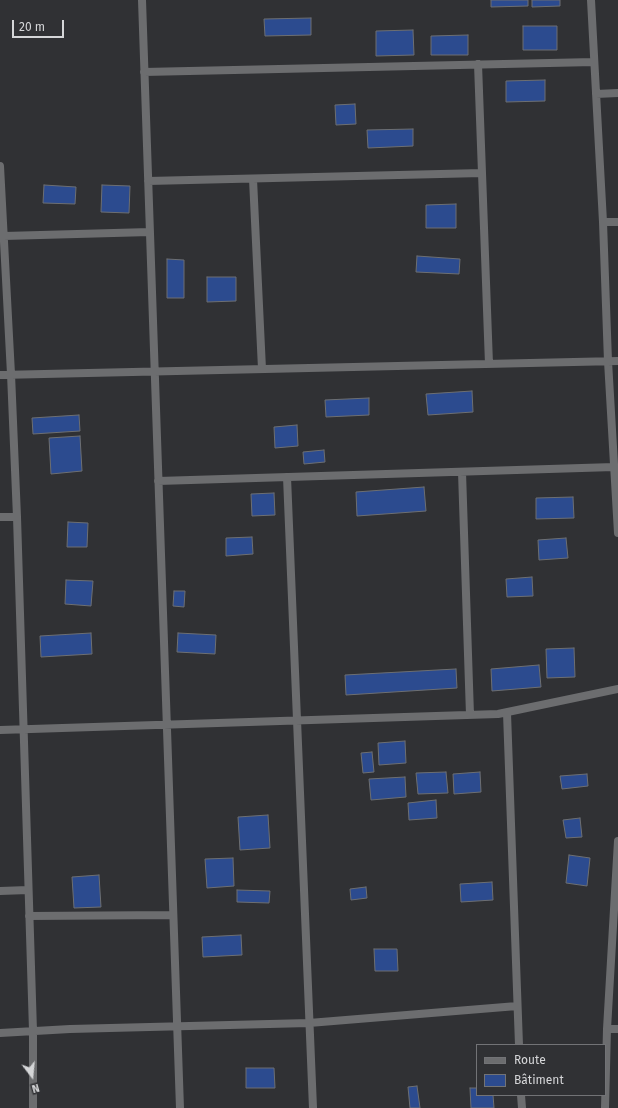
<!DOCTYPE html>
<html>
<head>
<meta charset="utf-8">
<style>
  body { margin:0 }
  #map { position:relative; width:618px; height:1108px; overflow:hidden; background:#303134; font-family:"Fira Sans",sans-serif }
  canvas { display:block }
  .legend { position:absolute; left:476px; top:1044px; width:130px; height:52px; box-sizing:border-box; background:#303134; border:1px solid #727376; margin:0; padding:5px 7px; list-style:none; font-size:12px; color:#d5d6d8 }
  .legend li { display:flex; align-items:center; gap:8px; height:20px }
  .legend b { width:20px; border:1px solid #727376 }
  .north { position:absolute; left:12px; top:1056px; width:40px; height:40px; -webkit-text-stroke:3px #303134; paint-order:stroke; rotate:164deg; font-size:11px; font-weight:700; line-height:16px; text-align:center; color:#d5d6d8 }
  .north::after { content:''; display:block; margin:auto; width:14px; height:18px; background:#d5d6d8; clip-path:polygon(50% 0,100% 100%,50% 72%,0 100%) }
  .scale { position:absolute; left:12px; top:20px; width:52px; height:18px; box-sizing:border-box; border:2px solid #d5d6d8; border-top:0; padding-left:5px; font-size:12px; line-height:14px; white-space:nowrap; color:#d5d6d8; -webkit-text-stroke:3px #303134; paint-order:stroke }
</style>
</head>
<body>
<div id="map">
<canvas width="618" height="1108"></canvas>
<ul class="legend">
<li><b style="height:5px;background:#6c6d6f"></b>Route</li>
<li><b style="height:11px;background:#2c4b8f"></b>Bâtiment</li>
</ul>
<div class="north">N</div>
<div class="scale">20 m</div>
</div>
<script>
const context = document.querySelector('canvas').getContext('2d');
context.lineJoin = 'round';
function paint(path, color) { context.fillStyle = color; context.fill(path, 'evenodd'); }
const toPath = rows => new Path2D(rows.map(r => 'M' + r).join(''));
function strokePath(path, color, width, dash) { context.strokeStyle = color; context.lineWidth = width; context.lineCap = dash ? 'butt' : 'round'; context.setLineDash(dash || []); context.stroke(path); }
const building = toPath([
  [491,0,528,0,528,6,491,7,491,0],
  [532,0,560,0,560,6,532,7,532,0],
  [311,18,311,35,265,36,264,19,311,18],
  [523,26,557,26,557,50,523,50,523,26],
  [413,30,414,55,376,56,376,31,413,30],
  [468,35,468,55,431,55,431,36,468,35],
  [545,80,545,101,506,102,506,81,545,80],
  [355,104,356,124,336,125,335,105,355,104],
  [413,129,413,146,368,148,367,130,413,129],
  [44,185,76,187,75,204,43,203,44,185],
  [102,185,130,186,129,213,101,212,102,185],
  [456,204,456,228,426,228,426,205,456,204],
  [417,256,460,259,459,274,416,272,417,256],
  [167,259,184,260,184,298,167,298,167,259],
  [207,277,236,277,236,301,207,302,207,277],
  [472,391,473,412,428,415,426,394,472,391],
  [369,398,369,415,326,417,325,400,369,398],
  [79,415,80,431,33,434,32,418,79,415],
  [297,425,298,446,275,448,274,427,297,425],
  [80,436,82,471,51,474,49,438,80,436],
  [324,450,325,462,304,464,303,452,324,450],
  [424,487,426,511,357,516,356,492,424,487],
  [274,493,275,515,252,516,251,494,274,493],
  [573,497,574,518,536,519,536,498,573,497],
  [68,522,88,523,87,547,67,547,68,522],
  [252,537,253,554,226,556,226,538,252,537],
  [566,538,568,558,539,560,538,540,566,538],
  [532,577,533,596,507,597,506,579,532,577],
  [66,580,93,581,91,606,65,604,66,580],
  [174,591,185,591,184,607,173,606,174,591],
  [91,633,92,654,41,657,40,636,91,633],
  [178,633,216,635,215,654,177,652,178,633],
  [574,648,575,677,547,678,546,649,574,648],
  [539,665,541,687,492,691,491,669,539,665],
  [456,669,457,688,346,695,345,675,456,669],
  [405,741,406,763,379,765,378,743,405,741],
  [372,752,374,772,363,773,361,753,372,752],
  [446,772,448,793,418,794,416,773,446,772],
  [480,772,481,792,454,794,453,774,480,772],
  [587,774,588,786,562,789,560,776,587,774],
  [405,777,406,797,371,800,369,779,405,777],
  [436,800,437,818,409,820,408,803,436,800],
  [268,815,270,848,240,850,238,817,268,815],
  [580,818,582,837,566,838,563,820,580,818],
  [569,855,590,858,587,886,566,883,569,855],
  [233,858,234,886,207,888,205,859,233,858],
  [99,875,101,907,74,908,72,877,99,875],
  [492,882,493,900,461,902,460,884,492,882],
  [366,887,367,898,351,900,350,889,366,887],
  [237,890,270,891,269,903,237,902,237,890],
  [241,935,242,955,203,957,202,937,241,935],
  [374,949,397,949,398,971,375,971,374,949],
  [246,1068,274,1068,275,1088,246,1088,246,1068],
  [417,1086,420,1108,410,1108,408,1087,417,1086],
  [470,1088,477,1088,477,1095,493,1095,494,1108,471,1108,470,1088]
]);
paint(building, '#2c4b8f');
strokePath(building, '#6d6f72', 1);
strokePath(toPath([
  [142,0,180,1108],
  [591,0,603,222,608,361,618,533],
  [478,64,489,364],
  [144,72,594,62],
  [596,94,618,93],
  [0,166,11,374,17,517,33,1031,33,1108],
  [253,179,262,369],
  [148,181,482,173],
  [603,222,618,222],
  [4,236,150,232],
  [0,375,618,361],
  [462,472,470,715],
  [287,477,313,1108],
  [158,481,614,467],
  [0,517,17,517],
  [507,713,519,1045],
  [0,730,498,714,618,689],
  [0,891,28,890],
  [29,916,173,915],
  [607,1029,618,1029],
  [0,1033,70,1029,309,1023,517,1006],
  [521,1095,522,1108],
  [605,1108,607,1029,618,841]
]), '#6c6d6f', 8);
</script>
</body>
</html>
